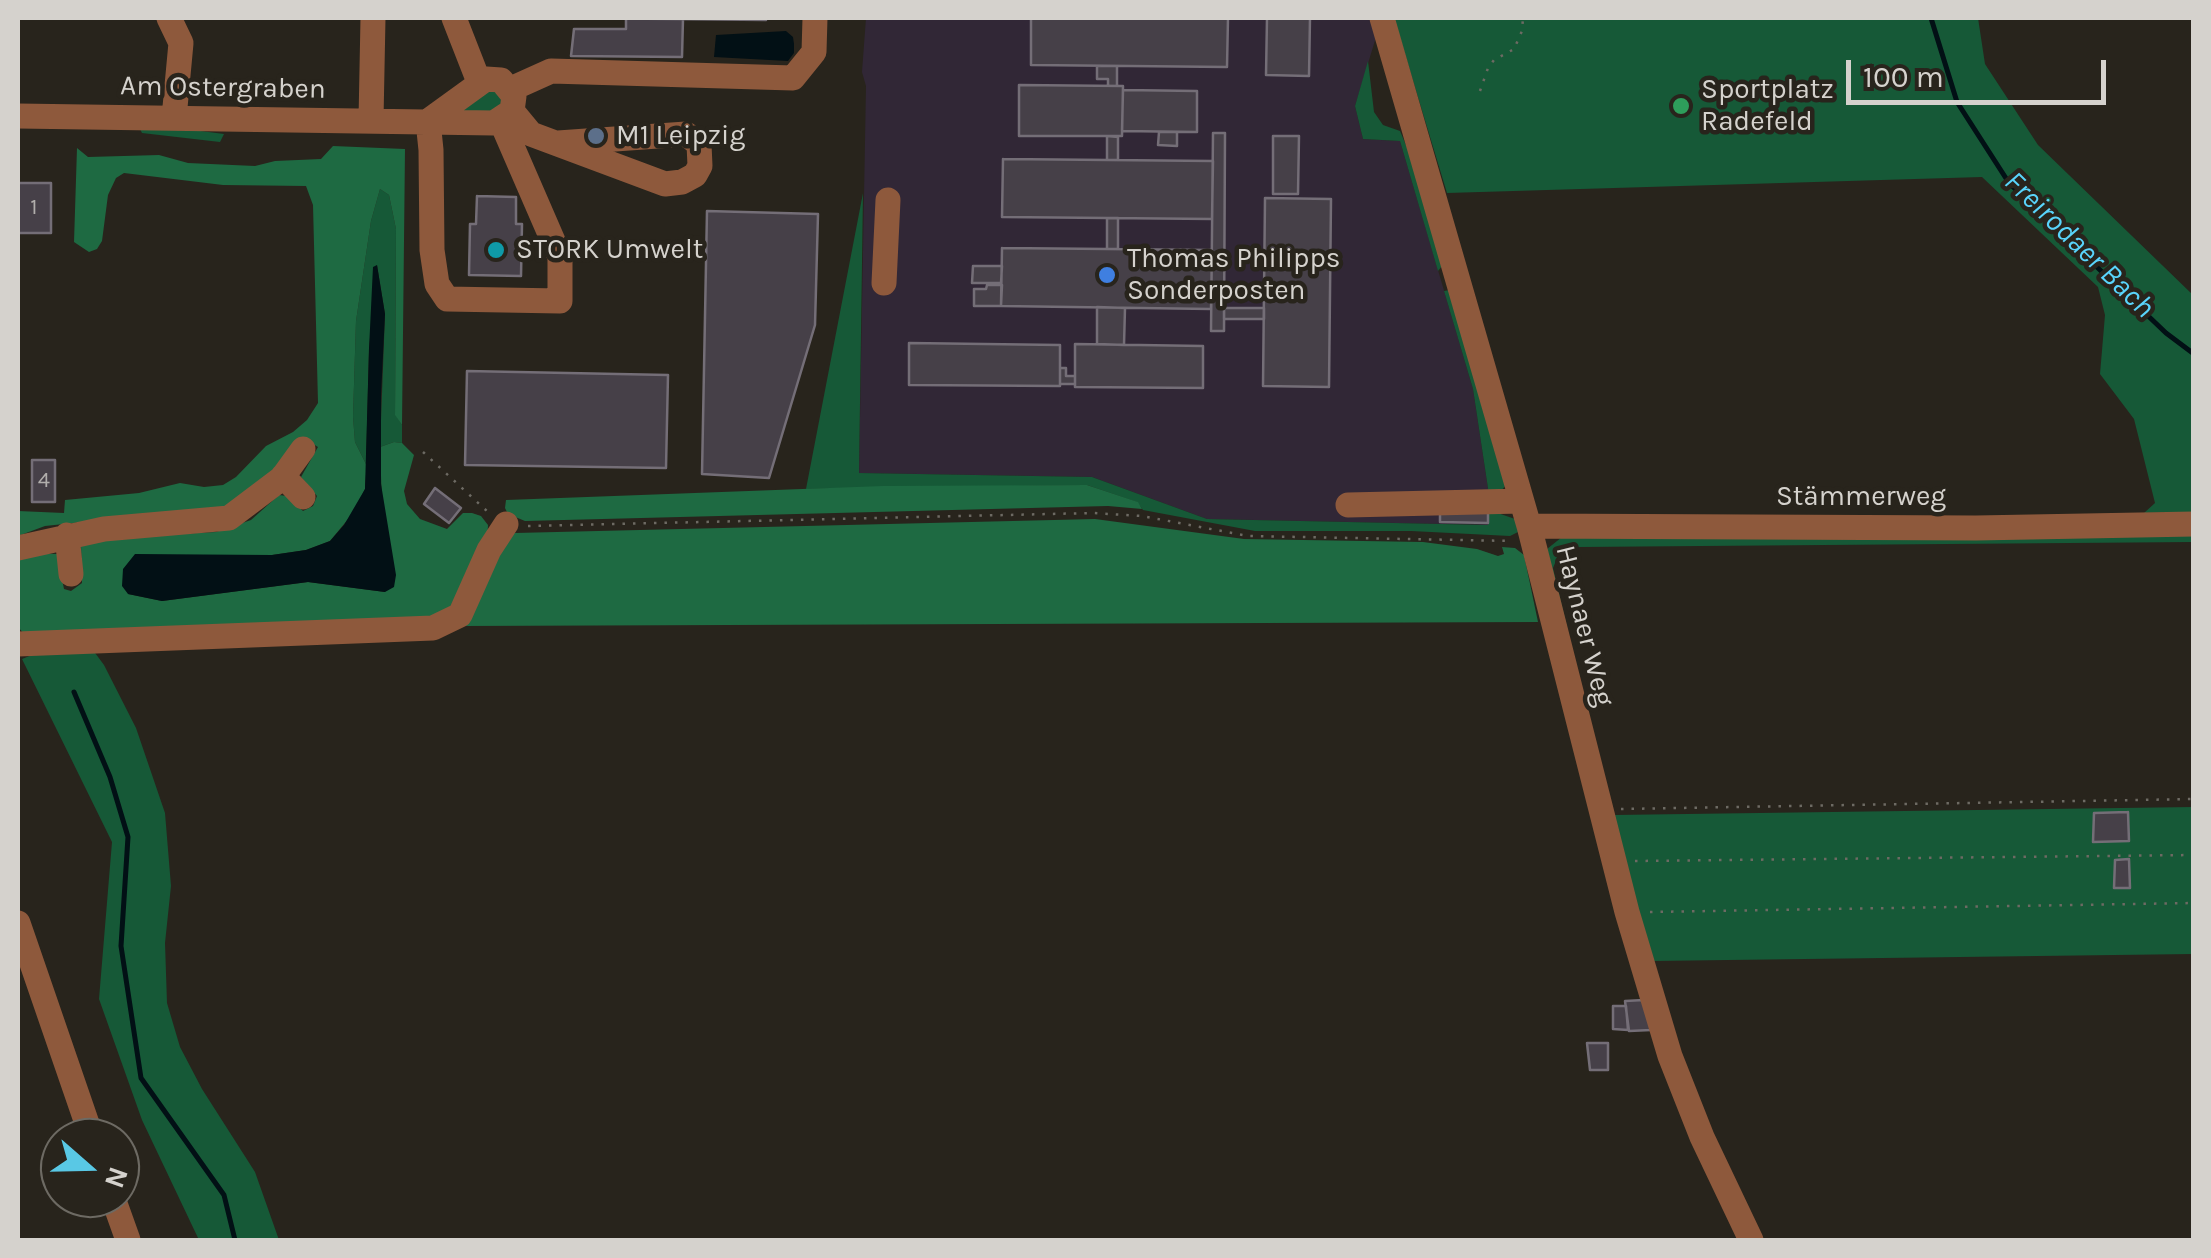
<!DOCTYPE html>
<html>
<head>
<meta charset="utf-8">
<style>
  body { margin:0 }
  #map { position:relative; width:2211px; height:1258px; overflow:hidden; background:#28241c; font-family:Karla,sans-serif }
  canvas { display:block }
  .frame { position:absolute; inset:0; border:20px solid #d5d2cd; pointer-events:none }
  .north { position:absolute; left:40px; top:1118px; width:100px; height:100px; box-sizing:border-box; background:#28241c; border:2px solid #6d6a63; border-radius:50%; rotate:110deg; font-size:28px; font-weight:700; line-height:40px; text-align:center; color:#d5d2cd }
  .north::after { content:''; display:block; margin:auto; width:35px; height:45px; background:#59c8e5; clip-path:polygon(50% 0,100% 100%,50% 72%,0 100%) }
  .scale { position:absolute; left:1846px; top:60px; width:260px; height:45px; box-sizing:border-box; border:5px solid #d5d2cd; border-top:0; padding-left:12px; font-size:30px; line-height:35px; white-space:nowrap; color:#d5d2cd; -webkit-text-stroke:8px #28241c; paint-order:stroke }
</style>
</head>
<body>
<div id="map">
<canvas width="2211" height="1258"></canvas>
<div class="frame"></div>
<div class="north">N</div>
<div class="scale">100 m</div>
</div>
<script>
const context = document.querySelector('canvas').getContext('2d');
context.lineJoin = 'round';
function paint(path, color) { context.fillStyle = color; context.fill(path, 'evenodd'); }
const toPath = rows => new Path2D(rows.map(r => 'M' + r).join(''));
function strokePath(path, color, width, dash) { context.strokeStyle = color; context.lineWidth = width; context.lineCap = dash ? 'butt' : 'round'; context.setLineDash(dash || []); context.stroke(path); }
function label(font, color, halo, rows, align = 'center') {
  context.font = font + ' Karla,sans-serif'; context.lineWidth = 9; context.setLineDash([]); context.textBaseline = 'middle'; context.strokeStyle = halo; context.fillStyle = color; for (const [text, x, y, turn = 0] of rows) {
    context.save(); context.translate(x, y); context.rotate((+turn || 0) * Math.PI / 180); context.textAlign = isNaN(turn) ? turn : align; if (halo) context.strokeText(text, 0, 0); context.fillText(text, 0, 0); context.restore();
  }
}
paint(toPath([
  [866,18,1372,18,1377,34,1355,106,1363,139,1400,141,1473,389,1489,495,1489,525,1207,519,1092,477,859,473,866,86,862,72]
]), '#312736');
paint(toPath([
  [1394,18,1978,18,1985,64,2038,145,2193,295,2193,512,2144,513,2155,503,2134,419,2100,374,2105,315,2098,287,1982,177,1447,193],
  [1368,61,1374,112,1383,125,1400,131,1422,183,1442,266,1438,271,1400,141,1363,139,1355,106],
  [493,87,504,100,496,111,461,111],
  [139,127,170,127,224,134,220,142,142,133],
  [380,189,389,195,396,229,395,414,402,425,402,443,394,442,380,447,385,314,377,265,369,349,366,464,355,442,353,417,356,321,371,221],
  [863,193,859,473,1092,477,1207,519,1488,525,1489,510,1515,519,1520,531,1510,536,1411,531,1255,531,1143,510,1137,502,1087,485,806,489],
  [1450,290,1508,483,1499,493,1489,495,1473,389,1444,291],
  [2194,533,2193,542,1580,547,1560,551,1553,568,1599,762,1547,549,1562,537],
  [87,642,104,665,136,728,165,813,171,886,165,943,167,1003,180,1047,202,1089,255,1172,279,1240,199,1240,142,1120,99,999,112,842,22,659,57,645],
  [2193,807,2193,954,1651,961,1614,815]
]), '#165937');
paint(toPath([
  [333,146,405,149,402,425,395,415,396,229,389,195,380,189,371,221,356,321,353,417,355,442,366,464,366,475,365,489,354,512,330,541,306,550,272,555,128,594,162,601,308,582,385,592,380,447,394,442,402,443,414,455,404,491,407,504,420,519,447,529,463,513,472,513,481,516,488,525,487,545,443,619,25,635,18,627,18,560,30,553,57,554,64,589,71,591,82,583,81,546,105,538,216,532,251,520,279,495,287,496,303,511,313,506,317,496,301,477,318,447,308,441,234,506,45,526,18,536,18,511,64,513,65,500,139,493,180,483,204,487,223,485,236,477,266,446,293,432,307,420,318,403,313,205,306,186,223,185,124,173,116,178,108,195,102,241,97,249,89,252,74,242,77,148,88,157,159,155,188,163,255,166,275,161,321,159],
  [1087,485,1138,502,1142,509,1108,506,525,521,508,514,505,508,506,500,883,486],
  [1095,519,1244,539,1423,542,1477,549,1498,556,1504,554,1502,547,1515,548,1524,555,1538,622,461,626,507,536,515,533]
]), '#1e6a42');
paint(toPath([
  [786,31,793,37,794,44,794,53,788,61,714,57,716,35],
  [377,265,385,314,381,395,381,484,396,575,394,587,385,592,308,582,162,601,128,594,122,586,123,569,135,554,272,555,306,550,330,541,344,525,365,489,369,349,373,267]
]), '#021015');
strokePath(toPath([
  [1931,18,1957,102,2009,183,2166,333,2194,354],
  [74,692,110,777,128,837,121,946,141,1078,224,1195,235,1240]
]), '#021015', 5);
const building = toPath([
  [574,18,766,18,766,20,574,18],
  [626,18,683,19,682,57,571,56,574,29,626,29,626,18],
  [1031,18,1228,18,1227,67,1031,65,1031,18],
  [1267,18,1310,18,1309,76,1266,75,1267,18],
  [1097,66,1117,66,1117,86,1108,86,1108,79,1097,79,1097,66],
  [1019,85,1123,86,1122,136,1019,136,1019,85],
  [1123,90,1197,91,1197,132,1122,131,1123,90],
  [1159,132,1177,132,1177,146,1158,145,1159,132],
  [1213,133,1225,133,1224,331,1211,331,1213,133],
  [1107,136,1118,137,1118,160,1107,160,1107,136],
  [1273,136,1299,136,1298,194,1273,194,1273,136],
  [1003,159,1213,161,1212,219,1002,217,1003,159],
  [18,183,51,183,51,233,18,233,18,183],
  [477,196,516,197,516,224,522,224,521,276,469,275,470,224,476,224,477,196],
  [1265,198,1331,199,1329,387,1263,386,1265,198],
  [707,211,818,214,815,325,769,478,702,474,707,211],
  [1107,218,1118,218,1118,249,1107,249,1107,218],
  [1002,248,1212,250,1211,309,1001,306,1002,248],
  [973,266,1002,266,1001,283,972,283,973,266],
  [987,285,1002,285,1001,306,974,306,974,289,986,289,987,285],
  [1097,307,1125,308,1124,345,1097,344,1097,307],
  [1224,308,1264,308,1264,319,1224,319,1224,308],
  [909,343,1060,345,1060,386,909,385,909,343],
  [1075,344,1203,346,1203,388,1075,387,1075,344],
  [1060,368,1066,368,1066,376,1075,376,1075,384,1060,384,1060,368],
  [467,371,668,375,666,468,465,465,467,371],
  [32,460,55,460,55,502,32,502,32,460],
  [435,488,461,508,449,523,424,504,435,488],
  [1440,510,1488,511,1488,523,1440,522,1440,510],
  [2128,812,2129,841,2093,842,2094,813,2128,812],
  [2129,859,2130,888,2114,888,2115,860,2129,859],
  [1644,1000,1651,1030,1629,1031,1625,1001,1644,1000],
  [1613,1006,1626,1006,1628,1030,1613,1029,1613,1006],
  [1587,1043,1608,1043,1608,1070,1590,1070,1587,1043]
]);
paint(building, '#464048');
strokePath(building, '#746e77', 2.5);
strokePath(toPath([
  [1480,91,1488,68,1494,60,1514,49,1522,31,1523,18],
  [423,452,488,512],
  [528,526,1093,513,1142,516,1248,536,1512,541],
  [1621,809,2194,799],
  [1635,861,2194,855],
  [1650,912,2194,903]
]), '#6d6a63', 2.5, [2.5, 8]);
strokePath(toPath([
  [169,18,181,43,174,118],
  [454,18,479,82],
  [1382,18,1529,526,1627,912,1670,1056,1702,1137,1751,1240],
  [511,89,551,71,793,78,814,52,815,18],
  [512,111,531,134,665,184,682,182,695,175,700,166,699,144,686,134,558,143],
  [18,116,494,123,512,111,514,96,501,80,486,79,428,121],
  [371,120,373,18],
  [428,121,431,150,432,250,437,284,447,299,560,301,560,257,501,121],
  [884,283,888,200],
  [283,476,303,497],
  [1348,505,1521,501],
  [1529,526,1976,528,2194,524],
  [67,535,71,574],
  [18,548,104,529,229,518,282,478,303,449],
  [18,644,433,628,460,615,489,550,506,524],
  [18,923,92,1138],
  [113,1198,128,1240]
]), '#8e593c', 25);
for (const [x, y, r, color] of [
  [1681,106,10,"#2e9e5b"],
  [596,136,10,"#5c6f8a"],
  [496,250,10,"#0f9aa8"],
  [1107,275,10,"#3f7fe0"]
]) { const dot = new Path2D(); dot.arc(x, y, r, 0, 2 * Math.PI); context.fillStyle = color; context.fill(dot); strokePath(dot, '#28241c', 4); }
label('22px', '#b1aeac', null, [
  ["1",34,208],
  ["4",44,481]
]);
label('28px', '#d5d2cd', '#28241c', [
  ["Am Ostergraben",223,88,1],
  ["Stämmerweg",1861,497],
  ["Haynaer Weg",1584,626,76]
]);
label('28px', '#d5d2cd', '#28241c', [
  ["Sportplatz",1701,90],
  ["Radefeld",1701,122],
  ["M1 Leipzig",616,136],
  ["STORK Umwelt",516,250],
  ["Thomas Philipps",1127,259],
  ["Sonderposten",1127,291]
], 'left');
label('italic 30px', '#59d4fb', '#28241c', [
  ["Freirodaer Bach",2079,245,44]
]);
</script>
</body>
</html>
